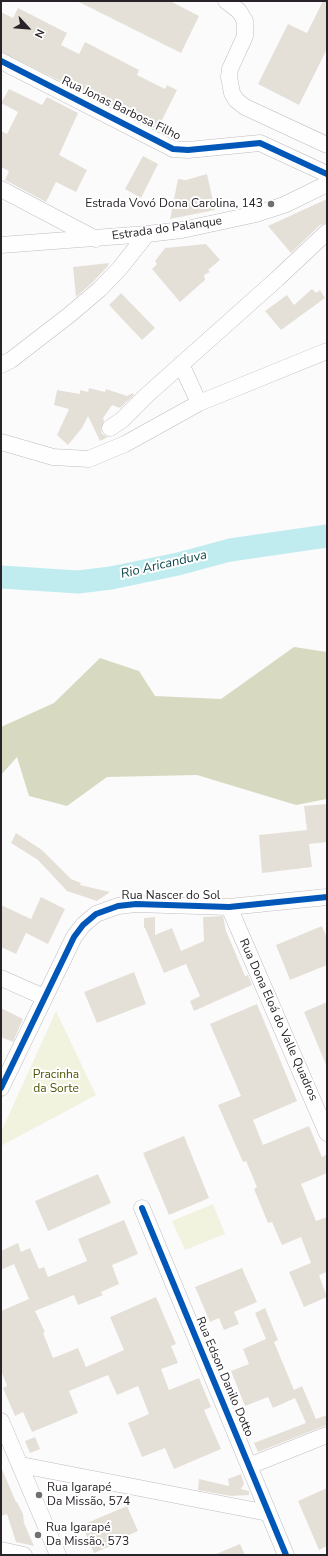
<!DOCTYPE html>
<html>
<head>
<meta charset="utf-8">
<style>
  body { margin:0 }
  #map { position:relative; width:328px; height:1556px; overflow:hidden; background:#fcfbfc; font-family:"Nunito Sans",sans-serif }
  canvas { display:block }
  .frame { position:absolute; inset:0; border:2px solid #282329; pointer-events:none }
  .north { position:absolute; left:8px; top:8px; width:40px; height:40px; -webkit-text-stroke:3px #fff; paint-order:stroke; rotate:116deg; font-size:11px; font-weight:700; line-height:16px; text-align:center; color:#282329 }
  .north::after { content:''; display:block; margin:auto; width:14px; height:18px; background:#282329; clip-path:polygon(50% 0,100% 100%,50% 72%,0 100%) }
</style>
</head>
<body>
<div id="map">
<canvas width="328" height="1556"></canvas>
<div class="frame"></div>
<div class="north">N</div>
</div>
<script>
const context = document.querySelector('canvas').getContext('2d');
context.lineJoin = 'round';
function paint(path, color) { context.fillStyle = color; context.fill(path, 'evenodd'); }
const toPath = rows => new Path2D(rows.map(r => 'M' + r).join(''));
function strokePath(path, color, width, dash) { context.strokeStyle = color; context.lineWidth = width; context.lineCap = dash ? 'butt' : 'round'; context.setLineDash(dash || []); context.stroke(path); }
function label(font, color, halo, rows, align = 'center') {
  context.font = font + ' "Nunito Sans",sans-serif'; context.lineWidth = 4; context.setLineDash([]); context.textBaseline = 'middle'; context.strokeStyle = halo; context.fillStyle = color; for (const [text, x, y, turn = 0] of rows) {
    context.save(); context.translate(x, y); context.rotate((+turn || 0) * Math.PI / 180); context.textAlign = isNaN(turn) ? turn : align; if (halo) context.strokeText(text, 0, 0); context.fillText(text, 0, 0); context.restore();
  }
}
paint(toPath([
  [56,1011,96,1095,1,1146,1,1132],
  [213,1204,225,1234,185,1250,172,1221]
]), '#f1f3de');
paint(toPath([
  [294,647,327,652,327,799,296,805,197,775,107,777,67,806,29,796,17,757,1,775,1,727,54,703,100,658,139,671,155,696,221,699]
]), '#d7dac0');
strokePath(toPath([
  [1,577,78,582,111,578,178,564,230,550,327,536]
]), '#c0ecf0', 23);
paint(toPath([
  [77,1,170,1,199,16,181,53],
  [323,1,327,1,327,49,299,105,258,84,288,24,307,33],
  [18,8,67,33,61,45,79,54,85,42,139,70,137,75,165,89,167,85,177,90,157,130,147,125,148,124,1,52,1,12,13,18],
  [9,89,42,105,47,97,78,113,59,155,87,170,76,192,56,182,46,202,5,180,9,171,1,167,1,131,7,134,18,112,1,103],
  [143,156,158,164,141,198,125,189],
  [207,174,215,210,170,219,178,179,186,180],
  [327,199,327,223,320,225,291,253,268,226],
  [206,244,220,260,208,270,210,272,204,275,205,280,180,302,152,269,157,264,155,261,165,248],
  [109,263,108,266,93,282,76,297,73,267],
  [312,289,316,293,320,290,325,298,281,330,265,311,287,295,294,305],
  [121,293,155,328,142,340,109,305],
  [89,388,105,392,106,389,127,396,133,393,134,395,120,408,112,405,103,418,104,421,101,429,102,434,108,437,100,441,88,416,82,428,68,445,57,435,69,409,54,405,57,390,80,394,80,390,88,392],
  [327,804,327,842,309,844,312,867,262,873,259,835,307,830,304,806],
  [16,833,42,850,71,879,81,883,80,885,110,892,97,901,67,891,38,860,11,843],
  [41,897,65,909,48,944,26,933,16,954,1,947,1,905,31,919],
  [223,916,226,931,245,976,248,975,252,985,194,1011,190,1001,200,996,186,964,164,973,145,928,144,928,144,918,155,917,155,935,172,928,181,951,204,941,203,917],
  [322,926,327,938,327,965,290,980,276,945],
  [134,972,146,1004,97,1023,84,992],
  [327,1002,327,1067,304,1012],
  [257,1004,297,1101,253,1120,263,1145,309,1126,322,1157,327,1154,327,1173,301,1184,316,1221,327,1217,327,1272,319,1275,327,1297,304,1307,289,1272,311,1263,301,1237,282,1245,272,1222,268,1223,254,1189,257,1187,246,1161,243,1162,218,1105,241,1096,210,1024],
  [1,1008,23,1019,13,1042,1,1037],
  [184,1136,209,1198,169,1215,143,1153],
  [98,1174,111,1203,48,1231,35,1201],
  [124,1220,138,1254,112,1265,119,1284,101,1292,103,1295,78,1305,74,1295,35,1311,45,1332,43,1333,53,1358,78,1348,86,1367,124,1350,110,1317,156,1297,176,1344,171,1346,178,1363,161,1369,169,1390,199,1378,211,1407,204,1410,221,1449,174,1469,165,1448,142,1457,128,1423,149,1414,138,1386,117,1395,108,1375,69,1391,78,1413,32,1432,23,1412,15,1416,3,1388,7,1386,1,1370,1,1311,29,1299,14,1264,1,1270,1,1251,18,1243,21,1252,30,1248,39,1269,44,1267,48,1277,87,1261,78,1239],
  [242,1268,257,1302,234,1312,239,1324,224,1330,219,1318,210,1322,195,1287],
  [265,1308,278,1340,274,1342,294,1390,302,1386,316,1419,327,1415,327,1425,258,1452,254,1443,306,1423,295,1398,273,1408,268,1397,245,1406,231,1371,249,1364,243,1349,266,1339,255,1313],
  [35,1437,40,1449,30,1453,25,1441],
  [1,1467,16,1502,17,1502,23,1514,24,1523,34,1546,16,1542,7,1514,1,1516],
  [241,1474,244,1484,241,1489,249,1491,249,1495,231,1496,198,1490,199,1479,229,1486,228,1479],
  [327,1488,327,1546,319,1550,298,1501],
  [127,1506,138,1531,122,1538,123,1541,94,1553,82,1525],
  [240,1544,245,1555,214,1555]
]), '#e5e0d7');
const minor = toPath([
  [226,1,239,11,245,21,245,36,230,69,229,77,232,93,236,100,245,107,327,145],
  [1,61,173,149,188,150,260,143,327,174],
  [1,189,96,239],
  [1,245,147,234,182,230,256,214,284,205,327,184],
  [181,364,199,403],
  [1,365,11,360,68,316,100,289,120,268,147,234],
  [110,428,122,420,147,395,277,279,327,232],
  [1,442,53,457,89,459,125,444,199,403,327,351],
  [229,907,327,1133],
  [1,978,44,997],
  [1,1088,74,937,83,925,96,914,118,906,136,904,229,907,327,897],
  [142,1208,286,1555],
  [1,1421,58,1555],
  [21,1465,268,1513],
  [249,1466,327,1435],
  [1,1550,24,1555]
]);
strokePath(minor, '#bebcbf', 17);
strokePath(minor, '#fffeff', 16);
strokePath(toPath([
  [1,61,173,149,188,150,260,143,327,174],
  [1,1088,74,937,83,925,96,914,118,906,136,904,229,907,327,897],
  [142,1208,286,1555]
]), '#0057b8', 6);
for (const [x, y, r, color] of [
  [271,204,4,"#726f73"],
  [39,1495,4,"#726f73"],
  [38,1535,4,"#726f73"]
]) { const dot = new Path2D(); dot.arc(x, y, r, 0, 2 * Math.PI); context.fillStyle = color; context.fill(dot); strokePath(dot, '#fff', 1.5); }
label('12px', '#282329', '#fff', [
  ["Rua Jonas Barbosa Filho",121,109,26],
  ["Estrada do Palanque",167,229,-8],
  ["Rua Nascer do Sol",171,896],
  ["Rua Dona Eloá do Valle Quadros",278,1020,66],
  ["Rua Edson Danilo Dotto",224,1377,67]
]);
label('12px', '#282329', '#fff', [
  ["Estrada Vovó Dona Carolina, 143",263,204,"right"],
  ["Rua Igarapé",47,1488],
  ["Da Missão, 574",47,1502],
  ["Rua Igarapé",46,1528],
  ["Da Missão, 573",46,1542]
], 'left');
label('12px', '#505502', '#fff', [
  ["Pracinha",56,1075],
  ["da Sorte",56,1089]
]);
label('italic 13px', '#0e484c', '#fff', [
  ["Rio Aricanduva",164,565,-13]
]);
</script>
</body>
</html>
